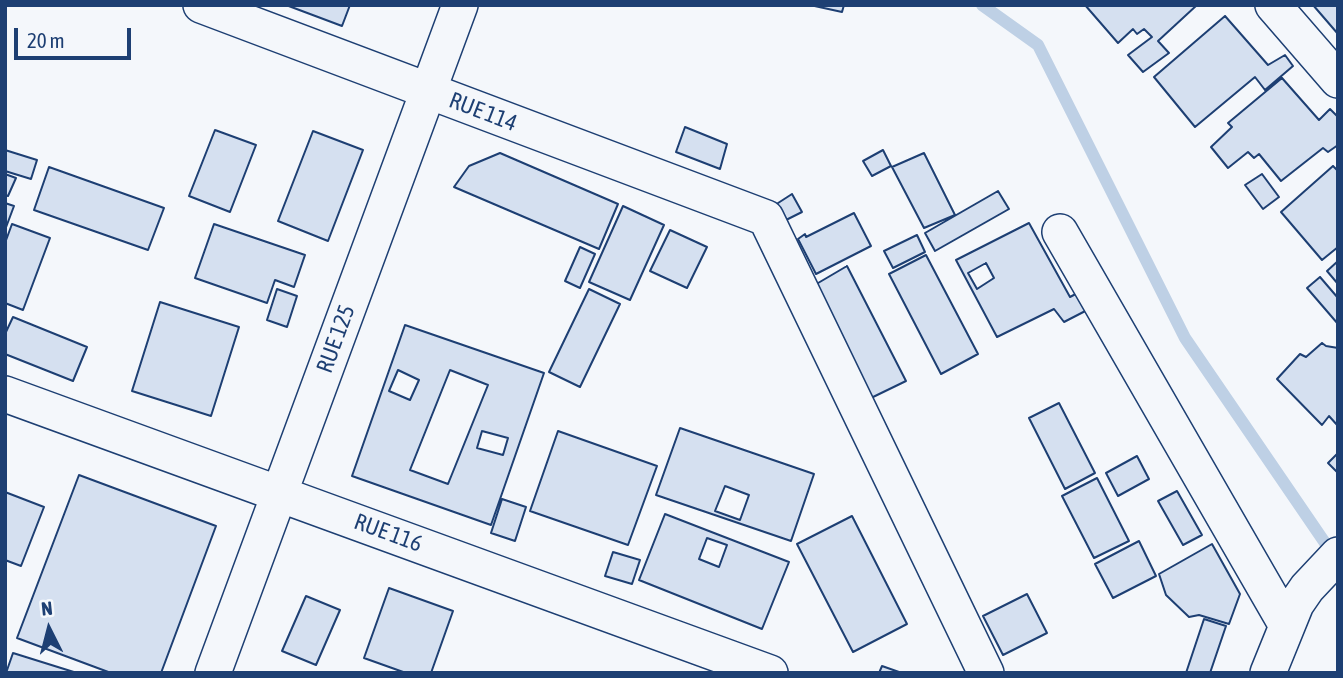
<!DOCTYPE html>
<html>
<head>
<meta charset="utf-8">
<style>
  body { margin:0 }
  #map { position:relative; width:1343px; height:678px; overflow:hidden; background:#f4f7fb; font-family:"Asap Condensed",sans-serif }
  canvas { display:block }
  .frame { position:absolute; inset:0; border:7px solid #1d3f73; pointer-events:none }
  .north { position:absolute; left:14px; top:594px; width:70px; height:70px; -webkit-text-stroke:5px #f4f7fb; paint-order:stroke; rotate:354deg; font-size:19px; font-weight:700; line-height:28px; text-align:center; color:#1d3f73 }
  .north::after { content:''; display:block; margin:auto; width:24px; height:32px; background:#1d3f73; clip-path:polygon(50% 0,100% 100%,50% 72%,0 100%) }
  .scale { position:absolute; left:14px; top:28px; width:117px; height:32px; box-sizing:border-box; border:4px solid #1d3f73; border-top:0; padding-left:9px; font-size:21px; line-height:24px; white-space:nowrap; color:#1d3f73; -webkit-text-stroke:5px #f4f7fb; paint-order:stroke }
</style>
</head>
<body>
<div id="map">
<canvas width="1343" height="678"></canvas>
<div class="frame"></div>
<div class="north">N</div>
<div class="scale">20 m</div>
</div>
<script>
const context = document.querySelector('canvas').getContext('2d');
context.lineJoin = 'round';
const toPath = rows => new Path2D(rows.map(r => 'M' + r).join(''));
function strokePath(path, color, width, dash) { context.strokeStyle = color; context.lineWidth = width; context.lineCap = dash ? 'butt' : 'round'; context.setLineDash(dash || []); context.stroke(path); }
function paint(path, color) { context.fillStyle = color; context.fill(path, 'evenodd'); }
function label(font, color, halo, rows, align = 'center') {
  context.font = font + ' "Asap Condensed",sans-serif'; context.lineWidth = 5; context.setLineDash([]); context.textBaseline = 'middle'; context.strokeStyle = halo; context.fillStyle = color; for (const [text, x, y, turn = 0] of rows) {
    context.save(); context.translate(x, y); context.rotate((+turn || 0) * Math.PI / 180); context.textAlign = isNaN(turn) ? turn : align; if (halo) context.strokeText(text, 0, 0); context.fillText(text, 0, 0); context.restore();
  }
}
strokePath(toPath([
  [982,5,1038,45,1185,338,1334,556]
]), '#bed0e5', 12);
const building = toPath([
  [286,5,350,5,342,26,286,5],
  [810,5,844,5,842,12,810,5],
  [1085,5,1197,5,1158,41,1169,53,1143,72,1128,55,1152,37,1144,29,1137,34,1133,29,1118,43,1085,5],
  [1313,5,1338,5,1338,34,1313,5],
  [1225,16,1268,65,1285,55,1293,66,1265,90,1255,77,1195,127,1154,77,1225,16],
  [1282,78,1319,120,1330,109,1338,117,1338,145,1328,152,1323,148,1281,181,1259,154,1254,158,1248,152,1228,168,1211,147,1232,127,1228,123,1282,78],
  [685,127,727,144,720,169,676,152,685,127],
  [215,130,256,145,230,212,189,196,215,130],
  [313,131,363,150,328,241,278,221,313,131],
  [5,150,37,160,31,179,5,171,5,150],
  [883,150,891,166,872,176,863,161,883,150],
  [500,153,618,204,599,249,454,187,469,166,500,153],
  [924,153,955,215,924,228,892,167,924,153],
  [1333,166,1338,171,1338,247,1322,260,1281,212,1333,166],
  [49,167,164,208,148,250,34,210,49,167],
  [5,174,16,178,8,196,5,195,5,174],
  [1262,174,1279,197,1263,209,1245,185,1262,174],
  [998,191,1009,209,935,251,925,233,998,191],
  [792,194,802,212,784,221,775,205,792,194],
  [5,203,14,206,5,230,5,203],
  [623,206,664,225,630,300,589,282,623,206],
  [854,213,871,246,816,274,798,239,805,234,806,237,854,213],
  [1029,223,1070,297,1085,289,1095,306,1064,322,1054,309,997,337,956,260,1029,223],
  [986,263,994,278,977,289,968,273,986,263],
  [12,224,50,238,23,310,5,303,5,243,12,224],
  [214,224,305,255,294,287,275,280,267,303,195,278,214,224],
  [670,230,707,247,687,288,650,271,670,230],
  [917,235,925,252,893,268,884,251,917,235],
  [580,247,595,254,580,288,565,281,580,247],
  [926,255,978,354,941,374,889,274,926,255],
  [1338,261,1338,284,1327,271,1338,261],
  [847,266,906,381,871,398,813,286,847,266],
  [1320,277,1338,298,1338,324,1307,288,1320,277],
  [277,289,297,296,287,327,267,320,277,289],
  [589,289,620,304,580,387,549,372,589,289],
  [160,302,239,327,211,416,132,391,160,302],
  [13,317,87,347,73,381,5,354,5,334,13,317],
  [405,325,544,373,491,525,352,476,405,325],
  [398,370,419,380,410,400,389,391,398,370],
  [450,370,488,385,448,484,410,470,450,370],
  [482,431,508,438,503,455,477,448,482,431],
  [1322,343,1326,346,1338,348,1338,426,1329,416,1322,425,1277,379,1300,354,1306,357,1322,343],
  [1059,403,1095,473,1065,489,1029,418,1059,403],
  [680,428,814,474,791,541,656,495,680,428],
  [725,486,749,495,740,520,715,511,725,486],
  [558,431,657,466,628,545,530,511,558,431],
  [1338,453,1338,473,1328,463,1338,453],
  [1137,456,1149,479,1118,496,1106,473,1137,456],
  [79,475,216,526,161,673,111,673,17,638,79,475],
  [1097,478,1129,541,1094,558,1062,496,1097,478],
  [1177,491,1202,535,1183,545,1158,501,1177,491],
  [5,492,44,507,21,566,5,560,5,492],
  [502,499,526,507,515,541,491,533,502,499],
  [665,514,789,562,762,629,639,580,665,514],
  [707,538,727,545,719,567,699,559,707,538],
  [852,516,907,624,853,652,797,544,852,516],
  [1139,541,1156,576,1113,598,1095,564,1139,541],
  [1212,544,1240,594,1229,624,1199,615,1189,617,1166,595,1159,574,1212,544],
  [613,552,640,560,632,584,605,576,613,552],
  [389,588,453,611,431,673,406,673,364,658,389,588],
  [1027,594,1047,633,1003,655,983,616,1027,594],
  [306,596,340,610,316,665,282,651,306,596],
  [1204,619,1226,626,1210,673,1186,673,1204,619],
  [13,653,77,673,6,673,13,653],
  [882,666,899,672,899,673,879,673,882,666]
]);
paint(building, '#d5e0f0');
strokePath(building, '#1d3f73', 2);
const minor = toPath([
  [201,5,766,218,986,673],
  [1273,5,1338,80],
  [1060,232,1286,624],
  [5,394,770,673],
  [213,673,460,5],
  [1268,673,1296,604,1307,588,1338,555]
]);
strokePath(minor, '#1d3f73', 38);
strokePath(minor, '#f4f7fb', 35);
label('23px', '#1d3f73', '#f4f7fb', [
  ["RUE 114",483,112,21],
  ["RUE 125",336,339,-70],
  ["RUE 116",388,533,20]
]);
</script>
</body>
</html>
